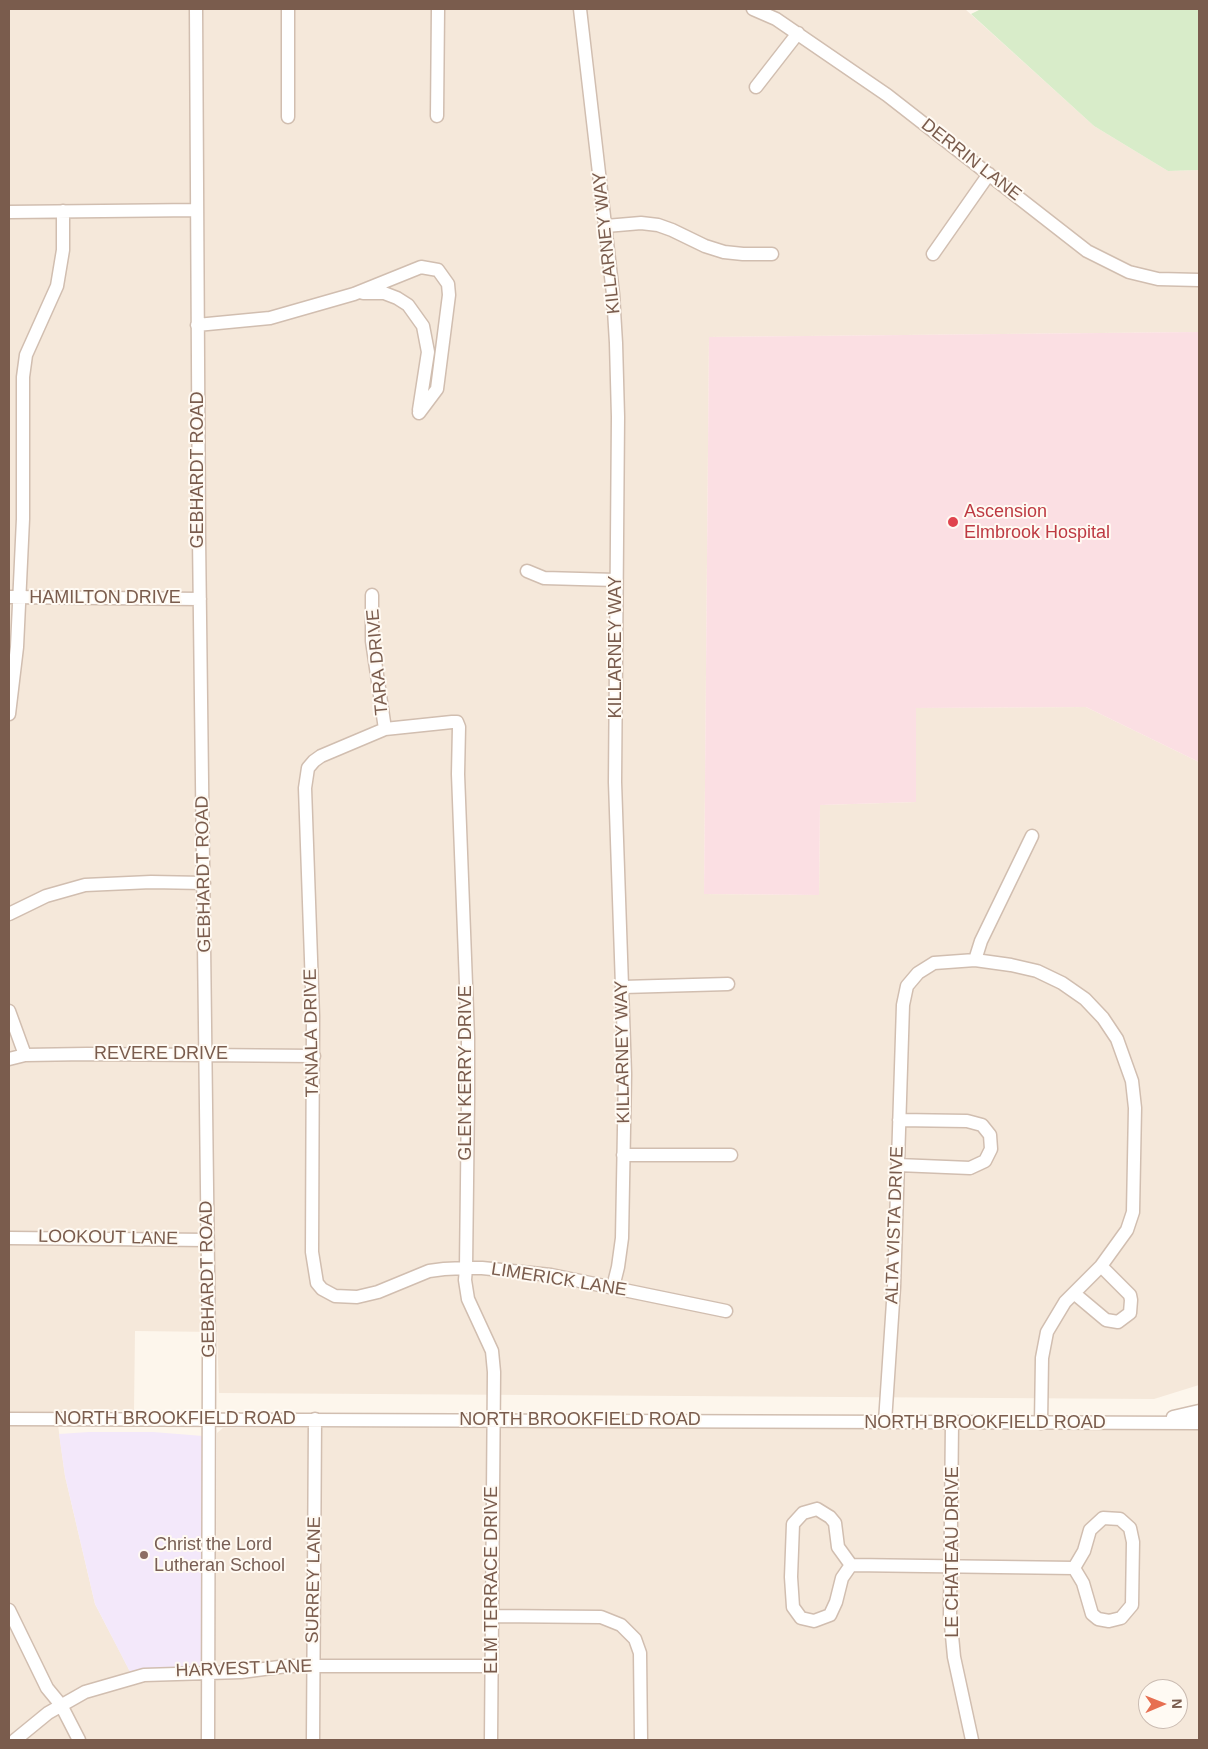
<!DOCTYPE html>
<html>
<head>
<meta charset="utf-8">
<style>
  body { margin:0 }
  #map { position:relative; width:1208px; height:1749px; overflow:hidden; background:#fdf6ec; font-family:Arial,sans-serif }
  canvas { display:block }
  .frame { position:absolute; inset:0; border:10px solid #7a5c4d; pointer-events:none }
  .north { position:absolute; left:1138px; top:1679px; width:50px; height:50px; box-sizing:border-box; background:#fffaf3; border:1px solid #cabbb1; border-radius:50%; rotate:89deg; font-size:14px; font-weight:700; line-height:20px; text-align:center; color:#7a5c4d }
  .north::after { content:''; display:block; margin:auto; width:18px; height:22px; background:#e76f51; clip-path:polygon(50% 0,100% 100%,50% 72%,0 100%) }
</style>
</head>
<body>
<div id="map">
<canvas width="1208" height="1749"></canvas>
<div class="frame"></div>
<div class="north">N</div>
</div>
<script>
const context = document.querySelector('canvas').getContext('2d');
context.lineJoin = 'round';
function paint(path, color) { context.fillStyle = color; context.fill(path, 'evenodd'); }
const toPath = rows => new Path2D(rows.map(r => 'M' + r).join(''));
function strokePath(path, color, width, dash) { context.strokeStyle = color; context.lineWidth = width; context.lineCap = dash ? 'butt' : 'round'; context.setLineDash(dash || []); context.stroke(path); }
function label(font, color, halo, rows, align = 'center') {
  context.font = font + ' Arial,sans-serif'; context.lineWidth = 4; context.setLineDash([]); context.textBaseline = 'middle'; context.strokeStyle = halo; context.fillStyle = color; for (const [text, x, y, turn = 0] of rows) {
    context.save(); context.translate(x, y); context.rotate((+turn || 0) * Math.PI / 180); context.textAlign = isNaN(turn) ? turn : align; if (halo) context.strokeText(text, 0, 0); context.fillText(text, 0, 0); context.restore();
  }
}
paint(toPath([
  [9,9,965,9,1094,126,1168,171,1199,170,1199,332,709,337,704,894,819,895,820,805,916,802,916,708,1086,707,1199,762,1199,1385,1154,1399,219,1393,217,1332,135,1331,134,1410,9,1413],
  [9,1424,58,1425,65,1476,95,1604,135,1681,215,1678,217,1433,223,1428,643,1426,1142,1430,1199,1427,1199,1740,9,1740],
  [1148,1689,1178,1689,1178,1719,1148,1719]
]), '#f5e8da');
paint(toPath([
  [89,1432,153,1432,203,1436,205,1658,201,1665,130,1672,95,1604,65,1476,59,1434]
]), '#f3e8fa');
paint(toPath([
  [1199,332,1199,762,1086,707,916,708,916,802,820,805,819,895,704,894,709,337]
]), '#fbdfe3');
paint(toPath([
  [981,9,1199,9,1199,170,1168,171,1094,126,971,14]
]), '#d8ecc9');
const minor = toPath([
  [196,9,199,537,209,1350,208,1740],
  [580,9,613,294,616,343,618,417,615,782,625,1074,622,1238,618,1267,613,1287],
  [753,9,776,19,887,95,1087,251,1129,272,1158,279,1199,280],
  [756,87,798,33],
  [437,116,438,9],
  [288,117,288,9],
  [9,212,197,210],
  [606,226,641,223,658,225,672,230,705,246,724,252,743,254,772,254],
  [933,254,989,174],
  [363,293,384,293,397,298,408,305,423,326,428,352,419,410],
  [197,325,270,318,354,294,421,267,438,270,448,284,449,295,437,389,419,413],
  [527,571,544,578,616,580],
  [372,595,372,641,385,729],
  [9,597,200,599],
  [9,714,17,647,23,519,23,377,26,355,57,286,63,250,63,211],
  [9,914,46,896,85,885,151,882,204,883],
  [975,960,981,941,1032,836],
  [623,987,728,984],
  [9,1011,25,1055],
  [9,1059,25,1055,87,1054,314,1056],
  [623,1155,731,1155],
  [898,1165,970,1168,985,1161,991,1149,990,1135,982,1125,967,1121,899,1120],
  [9,1238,208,1240],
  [1075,1294,1106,1320,1118,1322,1130,1313,1131,1300,1130,1295,1101,1266],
  [1173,1417,1199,1411],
  [9,1419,1199,1423],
  [885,1422,894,1287,903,1005,907,986,918,973,934,963,975,960,1011,965,1037,971,1062,983,1085,999,1103,1018,1117,1039,1132,1081,1135,1108,1133,1212,1127,1230,1101,1266,1065,1302,1047,1332,1042,1358,1041,1423],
  [952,1422,950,1614,954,1657,972,1740],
  [817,1509,830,1517,835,1523,838,1547,851,1565,842,1578,836,1602,830,1615,814,1621,801,1618,793,1607,791,1577,793,1524,803,1513,817,1509],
  [1103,1518,1120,1519,1130,1528,1133,1542,1132,1605,1121,1618,1109,1621,1098,1619,1092,1614,1083,1583,1074,1568,1084,1551,1090,1530,1103,1518],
  [851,1565,1074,1568],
  [9,1610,47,1688,61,1705,79,1740],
  [493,1616,601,1617,621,1625,635,1639,640,1653,641,1740],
  [15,1740,48,1713,85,1692,144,1675,241,1672,287,1666,491,1666],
  [313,1740,315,1419],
  [491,1740,494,1372,492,1351,468,1299,465,1280,466,1268,468,1098,468,1037,458,774,459,727,457,722,452,722,385,729,321,756,314,761,308,768,305,788,313,1016,312,1252,317,1283,322,1289,335,1296,357,1297,378,1292,429,1271,444,1269,466,1268,482,1268,551,1275,726,1311]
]);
strokePath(minor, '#d1beb0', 15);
strokePath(minor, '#fff', 12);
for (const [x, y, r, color] of [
  [953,522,6,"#e0444e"],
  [144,1555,5,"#8d6e63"]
]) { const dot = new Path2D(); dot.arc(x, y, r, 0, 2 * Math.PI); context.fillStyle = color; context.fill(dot); strokePath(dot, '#fffaf3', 2); }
label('18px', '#7a5c4d', '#fffaf3', [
  ["DERRIN LANE",971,160,38],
  ["KILLARNEY WAY",607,243,-96],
  ["GEBHARDT ROAD",198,470,-90],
  ["HAMILTON DRIVE",105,598],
  ["KILLARNEY WAY",616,647,-90],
  ["TARA DRIVE",378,662,-95],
  ["GEBHARDT ROAD",204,874,-91],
  ["TANALA DRIVE",312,1033,-91],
  ["KILLARNEY WAY",623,1052,-91],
  ["REVERE DRIVE",161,1054],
  ["GLEN KERRY DRIVE",466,1073,-90],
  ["ALTA VISTA DRIVE",895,1225,-88],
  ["LOOKOUT LANE",108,1238,1],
  ["GEBHARDT ROAD",208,1279,-91],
  ["LIMERICK LANE",559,1280,9],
  ["NORTH BROOKFIELD ROAD",175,1419],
  ["NORTH BROOKFIELD ROAD",580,1420],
  ["NORTH BROOKFIELD ROAD",985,1423],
  ["LE CHATEAU DRIVE",953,1552,-90],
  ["SURREY LANE",314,1580,-89],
  ["ELM TERRACE DRIVE",492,1580,-90],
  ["HARVEST LANE",244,1669,-2]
]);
label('18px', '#be3a42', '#fffaf3', [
  ["Ascension",964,512],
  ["Elmbrook Hospital",964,533]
], 'left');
label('18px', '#785e54', '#fffaf3', [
  ["Christ the Lord",154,1545],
  ["Lutheran School",154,1566]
], 'left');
</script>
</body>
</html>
